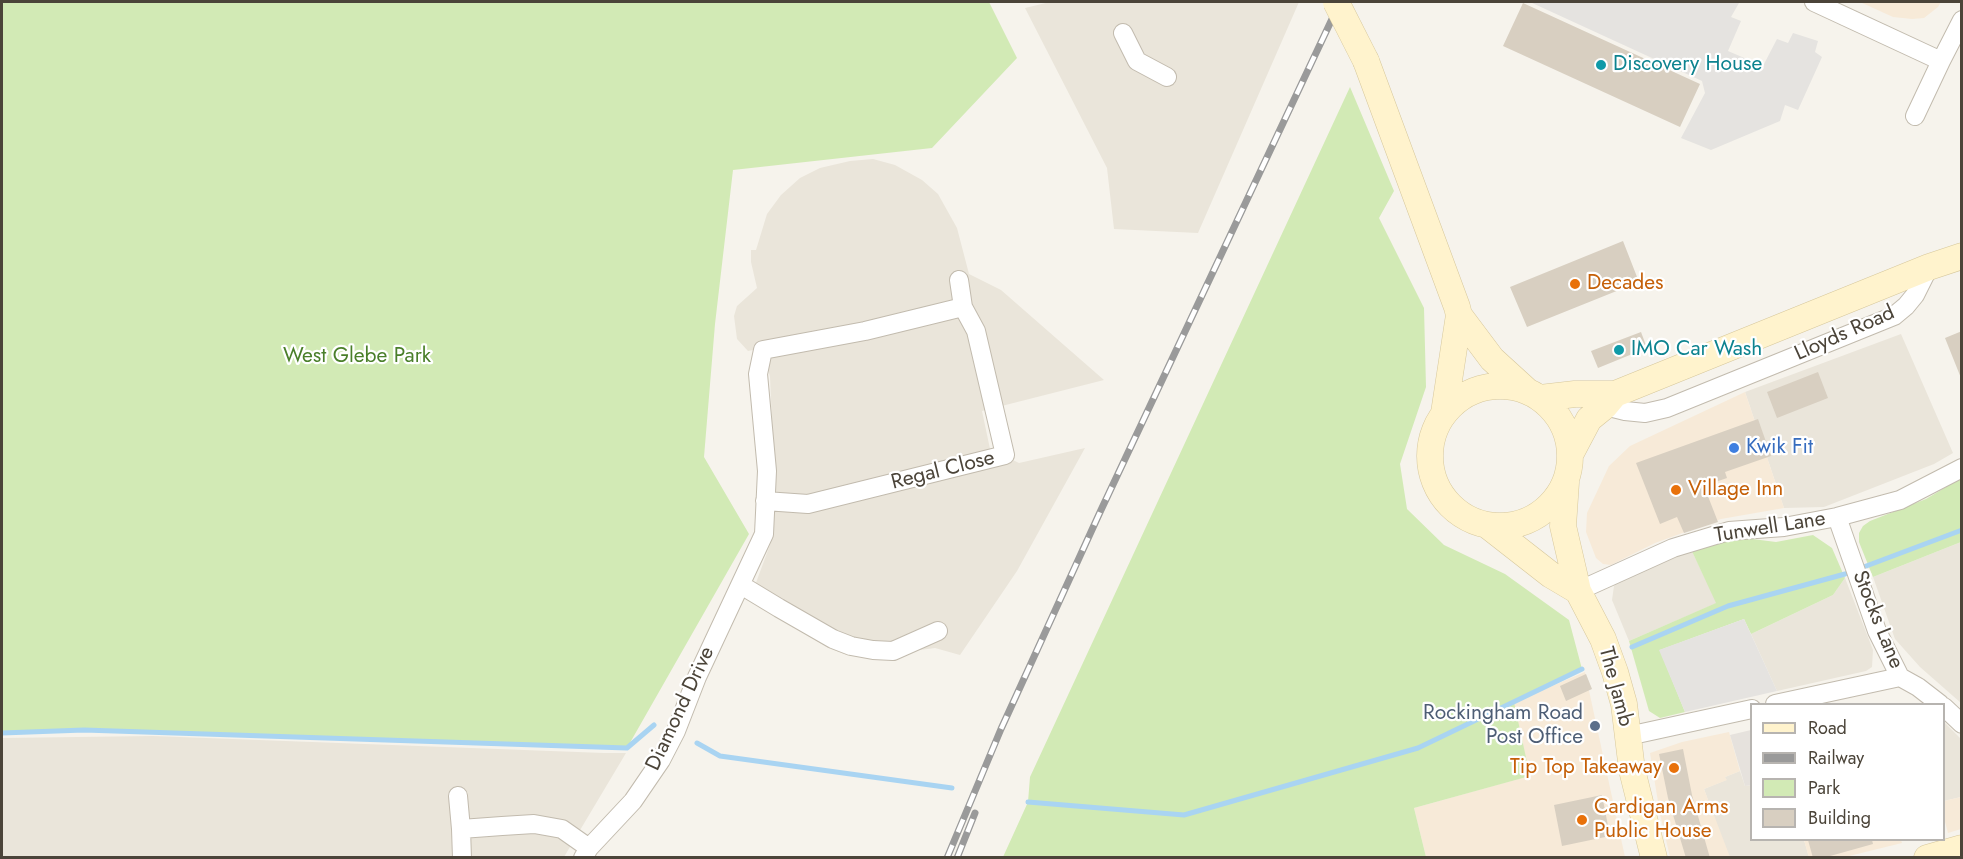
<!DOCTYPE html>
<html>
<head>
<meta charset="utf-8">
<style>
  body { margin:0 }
  #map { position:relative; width:1963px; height:859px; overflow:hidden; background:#f6f3ec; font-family:Jost,sans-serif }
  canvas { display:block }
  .frame { position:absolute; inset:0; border:3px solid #4b4439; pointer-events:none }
  .legend { position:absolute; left:1750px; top:703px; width:195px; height:138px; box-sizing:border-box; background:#fff; border:2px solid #b7b4b0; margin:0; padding:8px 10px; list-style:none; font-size:18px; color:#4b4439 }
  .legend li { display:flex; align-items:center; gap:12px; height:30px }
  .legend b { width:30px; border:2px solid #b7b4b0 }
</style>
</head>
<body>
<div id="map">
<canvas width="1963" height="859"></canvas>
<div class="frame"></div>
<ul class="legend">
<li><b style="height:8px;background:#fff3cd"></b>Road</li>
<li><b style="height:8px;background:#9a9a9a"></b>Railway</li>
<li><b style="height:16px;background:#d2eab5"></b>Park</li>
<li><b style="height:16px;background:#d8cfc1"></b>Building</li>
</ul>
</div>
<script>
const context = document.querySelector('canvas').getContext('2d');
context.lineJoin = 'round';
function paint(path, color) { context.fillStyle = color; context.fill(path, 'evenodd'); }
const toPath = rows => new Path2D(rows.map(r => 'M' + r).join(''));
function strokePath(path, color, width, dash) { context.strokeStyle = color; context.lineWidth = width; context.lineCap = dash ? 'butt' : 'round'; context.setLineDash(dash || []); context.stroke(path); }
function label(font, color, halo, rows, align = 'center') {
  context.font = font + ' Jost,sans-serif'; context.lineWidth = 4.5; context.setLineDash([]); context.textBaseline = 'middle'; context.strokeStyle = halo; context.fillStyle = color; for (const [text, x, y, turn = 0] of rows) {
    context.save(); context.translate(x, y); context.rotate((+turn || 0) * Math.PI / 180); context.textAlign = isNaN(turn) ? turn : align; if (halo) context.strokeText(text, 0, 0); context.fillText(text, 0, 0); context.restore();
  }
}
paint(toPath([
  [1050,2,1299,2,1198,233,1114,229,1107,168,1025,8],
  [873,159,895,165,922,180,938,194,957,228,969,274,1001,290,1104,380,982,411,990,449,1019,463,1085,448,1017,571,960,655,935,648,867,657,847,655,828,648,805,634,750,599,771,542,774,470,770,377,763,348,748,351,737,339,734,316,737,306,757,288,751,262,751,250,756,250,767,214,781,195,800,178,820,168,850,161],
  [1901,334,1953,453,1934,464,1824,507,1784,508,1745,392],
  [1961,542,1961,703,1920,667,1895,639,1873,577],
  [1690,547,1717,603,1629,641,1612,600,1614,586,1618,581],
  [1845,578,1873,650,1872,667,1866,671,1777,691,1751,634,1833,595],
  [1944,722,1962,740,1961,797,1944,801],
  [153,736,604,753,626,753,564,857,2,858,2,738],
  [1740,771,1745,786,1751,785,1752,840,1804,840,1809,857,1728,857,1704,789,1726,780,1725,777]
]), '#eae5da');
paint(toPath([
  [1860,2,1941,2,1938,7,1924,18,1912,19,1893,17],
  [1745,392,1784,508,1721,519,1655,543,1611,565,1603,564,1596,558,1586,532,1587,513,1609,466,1630,446],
  [1585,672,1625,857,1426,857,1414,808,1529,776,1514,702],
  [1729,732,1740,771,1725,777,1727,780,1704,789,1730,857,1670,857,1660,814,1650,753,1682,742],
  [1961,797,1961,829,1948,833,1944,818,1944,801],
  [1804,840,1901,840,1902,843,1845,857,1809,858]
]), '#f7ead8');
paint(toPath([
  [1751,730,1751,785,1745,786,1730,735]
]), '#e6e2dd');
paint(toPath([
  [2,2,989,2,1017,58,932,148,733,170,715,324,704,457,749,534,627,748,84,730,2,733],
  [1350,87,1394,191,1379,218,1424,308,1426,387,1400,464,1407,509,1444,545,1505,574,1569,620,1582,669,1514,702,1530,776,1414,808,1426,857,1003,857,1028,802,1030,777],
  [1961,478,1961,542,1873,577,1859,542,1859,533,1863,526,1870,521,1926,499],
  [1813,535,1832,548,1845,578,1833,595,1751,634,1744,619,1660,650,1685,712,1660,718,1649,711,1629,641,1716,603,1690,547,1729,536,1776,542]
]), '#d2eab5');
paint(toPath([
  [1530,2,1735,2,1739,3,1731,17,1741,21,1728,51,1763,66,1777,39,1788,43,1793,33,1818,41,1815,52,1822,57,1798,110,1785,105,1780,121,1711,150,1681,138,1705,93,1702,81],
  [1744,619,1777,691,1685,712,1659,650]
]), '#e5e3e0');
strokePath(toPath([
  [1632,647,1728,606,1845,574,1962,530],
  [2,733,84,730,627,748,654,725],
  [697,743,720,756,952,788],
  [1028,802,1184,815,1418,748,1582,669]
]), '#a9d4f2', 5);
paint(toPath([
  [1523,3,1700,84,1680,127,1503,46],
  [1623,241,1639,282,1527,327,1510,287],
  [1962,331,1962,378,1961,378,1945,338],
  [1641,332,1647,348,1598,368,1591,351],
  [1818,372,1828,398,1777,418,1767,392],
  [1758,419,1771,456,1725,472,1727,478,1704,486,1718,522,1684,533,1677,517,1660,524,1636,463],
  [1586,674,1592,689,1566,701,1560,686],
  [1683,749,1692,795,1710,858,1686,858,1668,798,1659,754],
  [1602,795,1610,836,1562,846,1554,805],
  [1808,840,1872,840,1873,844,1823,858,1813,858]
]), '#d8cfc1');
const street = toPath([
  [1814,2,1941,61,1962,20],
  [1123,33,1137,61,1167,77],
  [1915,116,1941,61],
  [1605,406,1625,411,1645,413,1667,408,1894,316,1906,306,1915,295,1929,267],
  [765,501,808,504,1005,455,976,331,963,307,959,280],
  [1837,517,1877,631,1900,677,1918,687,1940,704],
  [741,585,779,608,833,639,851,646,873,650,893,651,938,631],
  [1578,591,1673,548,1729,531,1784,527,1837,517,1900,500,1962,468],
  [1775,704,1900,677],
  [1944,707,1962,724],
  [1628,736,1752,709],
  [458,796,461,829],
  [462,858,461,829,502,826,534,824,562,829,589,848],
  [583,858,589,848,633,801,661,760,676,731,697,677,764,534,767,471,758,374,763,350,865,331,963,307]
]);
const secondary = toPath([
  [1366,61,1457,307,1459,315,1444,413],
  [1459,315,1492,359,1526,390],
  '1430 456a70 70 0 1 1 140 0a70 70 0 1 1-140 0Z',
  [1540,398,1575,394,1615,394,1929,267,1962,256],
  [1571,453,1589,419,1605,406,1615,394],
  [1566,482,1563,526,1578,591,1603,639,1615,672,1624,704,1632,770,1654,858],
  [1487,525,1551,575,1578,591],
  [1927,858,1962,848]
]);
strokePath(street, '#c2bbae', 20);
strokePath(secondary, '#d6c79b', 27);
strokePath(street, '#fff', 18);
strokePath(secondary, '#fff3cd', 26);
const rail = toPath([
  [947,858,1001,729,1101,510,1340,2],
  [957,858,975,813]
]);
strokePath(rail, '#9a9a9a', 7);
strokePath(rail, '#fff', 4.5, [14]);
const secondaryBridge = toPath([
  [1336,2,1366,61]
]);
strokePath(secondaryBridge, '#d6c79b', 27, []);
strokePath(secondaryBridge, '#fff3cd', 26);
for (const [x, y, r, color] of [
  [1601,65,6,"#0f9aa8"],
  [1575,284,6,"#e8710a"],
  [1619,350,6,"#0f9aa8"],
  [1734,448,6,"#3f7fe0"],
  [1676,490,6,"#e8710a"],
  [1595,726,6,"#5c6f8a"],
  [1674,768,6,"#e8710a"],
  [1582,820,6,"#e8710a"]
]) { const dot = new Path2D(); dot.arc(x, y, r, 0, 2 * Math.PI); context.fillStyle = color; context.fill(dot); strokePath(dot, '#fff', 2); }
label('21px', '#0d838f', '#fff', [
  ["Discovery House",1613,65],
  ["IMO Car Wash",1631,350]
], 'left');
label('21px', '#c56008', '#fff', [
  ["Decades",1587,284],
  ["Village Inn",1688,490],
  ["Tip Top Takeaway",1662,768,"right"],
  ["Cardigan Arms",1594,808],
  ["Public House",1594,832]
], 'left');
label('21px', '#4b4439', '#fff', [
  ["Lloyds Road",1845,334,-24],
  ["Regal Close",943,471,-14],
  ["Tunwell Lane",1770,528,-9],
  ["Stocks Lane",1877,620,68],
  ["The Jamb",1615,687,75],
  ["Diamond Drive",681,709,-65]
]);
label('21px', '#4a7f2a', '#fff', [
  ["West Glebe Park",357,357]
]);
label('21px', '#366cbe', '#fff', [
  ["Kwik Fit",1746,448]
], 'left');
label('21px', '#4e5e75', '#fff', [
  ["Rockingham Road",1583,714],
  ["Post Office",1583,738]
], 'right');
</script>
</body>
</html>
